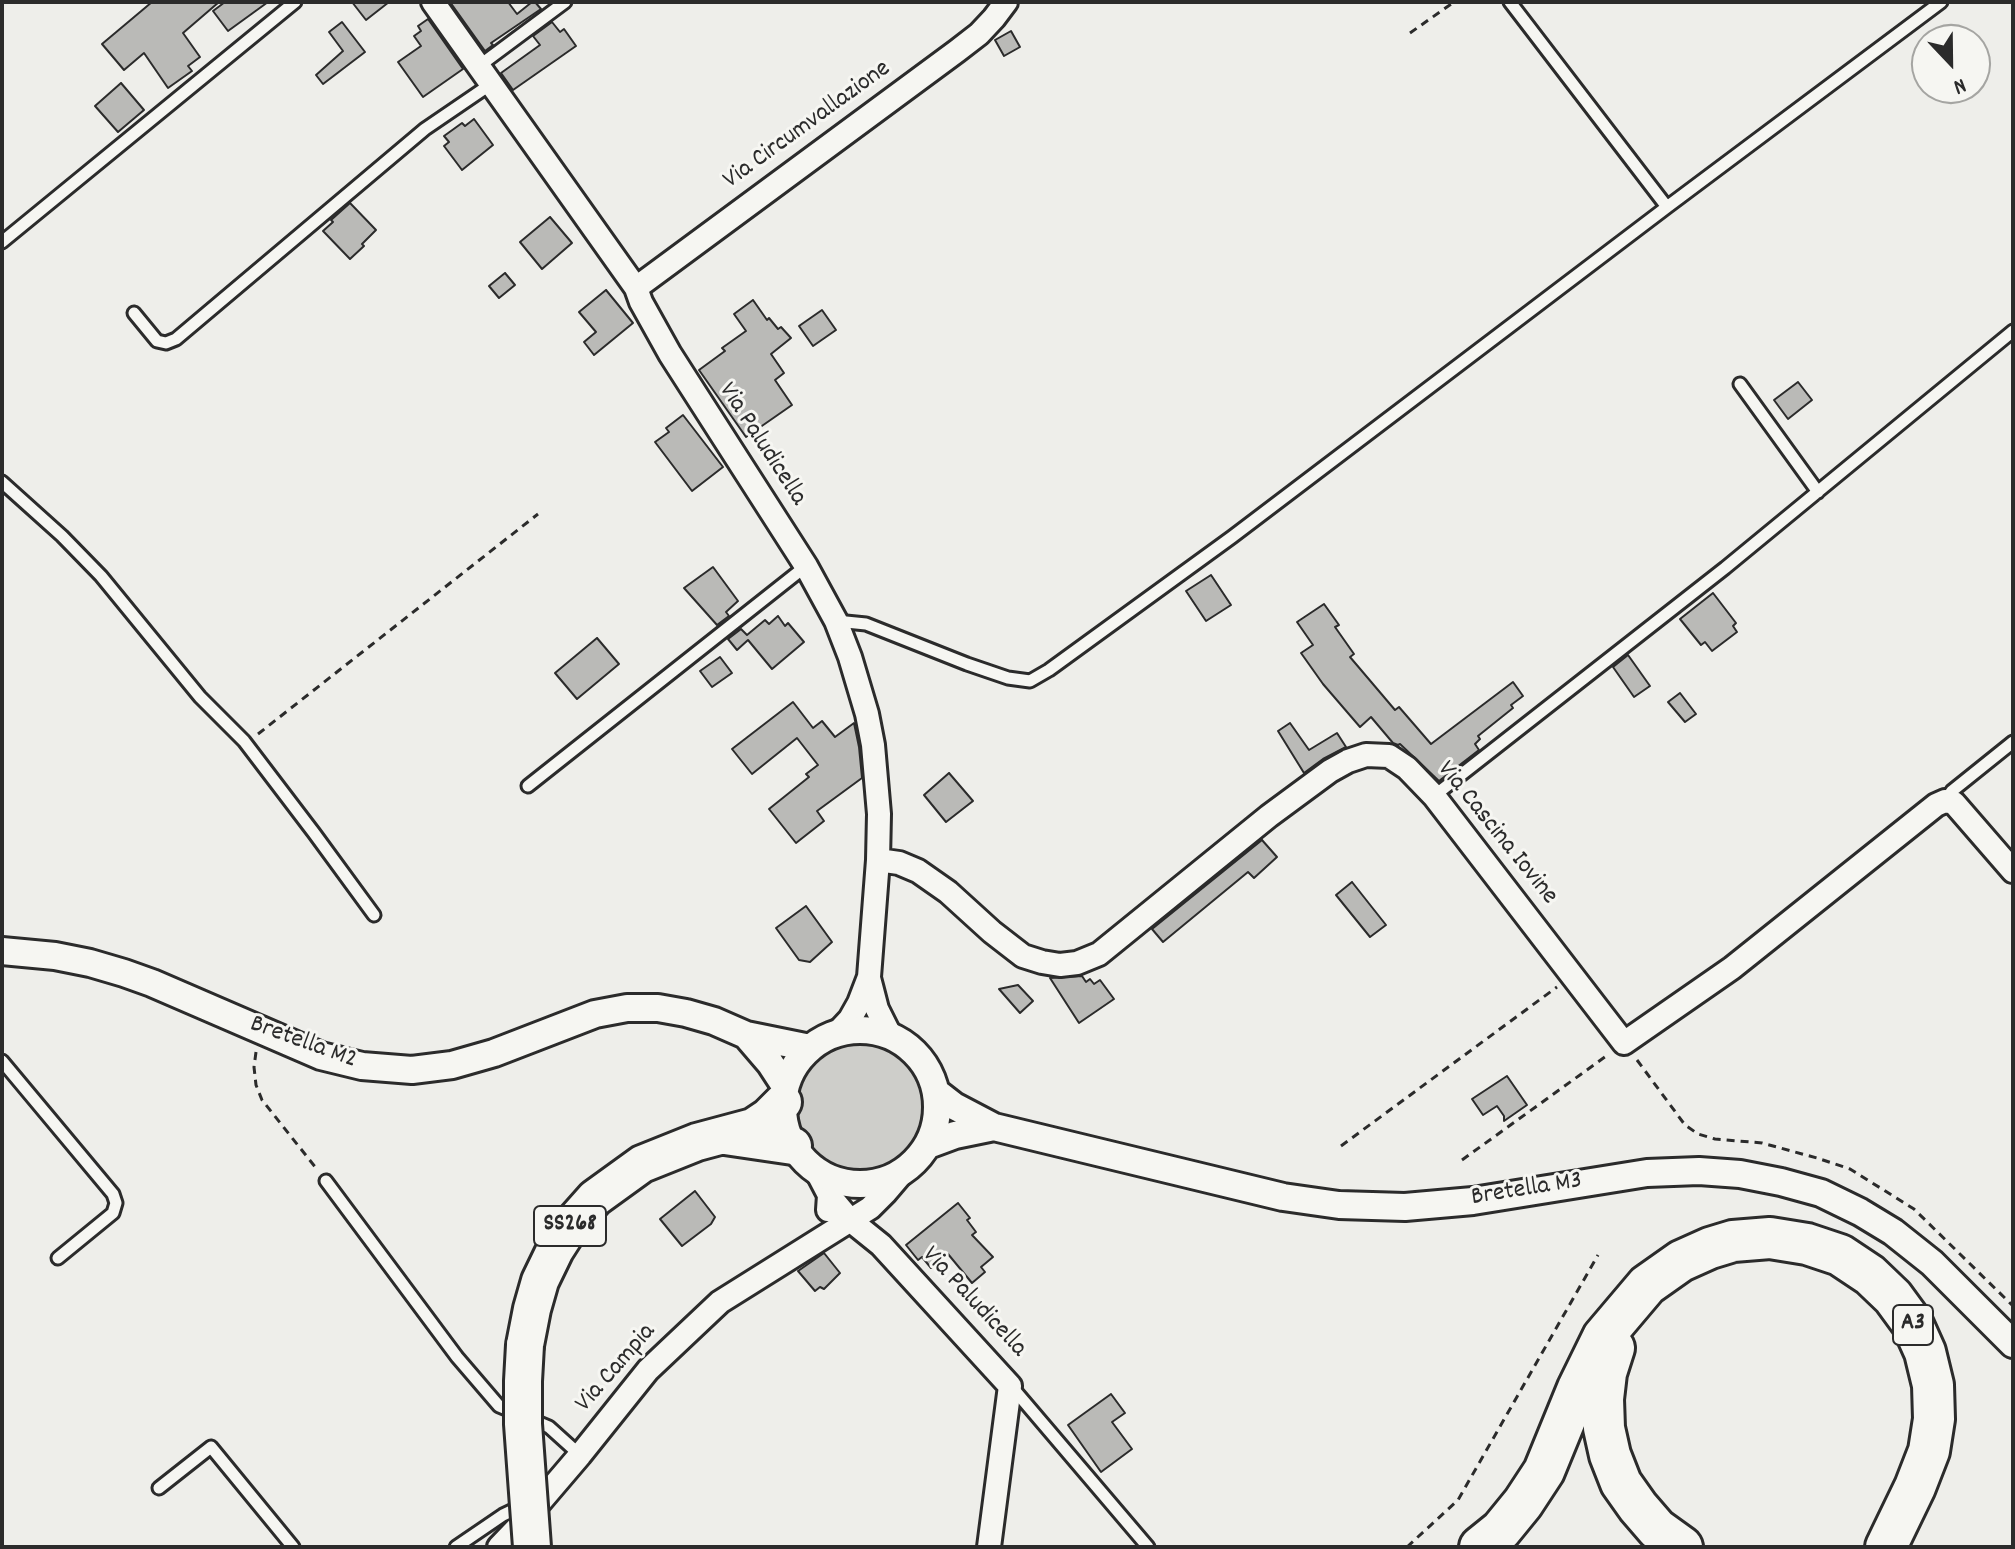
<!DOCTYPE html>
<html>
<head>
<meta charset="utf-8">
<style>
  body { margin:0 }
  #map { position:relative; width:2015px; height:1549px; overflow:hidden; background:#eeeeea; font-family:Dekko,sans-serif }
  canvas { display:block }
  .frame { position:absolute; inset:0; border:4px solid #2b2b2b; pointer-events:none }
  .north { position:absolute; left:1911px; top:24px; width:80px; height:80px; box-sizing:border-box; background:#f6f6f2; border:2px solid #a5a5a2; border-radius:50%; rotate:158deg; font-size:22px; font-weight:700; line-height:32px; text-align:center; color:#2b2b2b }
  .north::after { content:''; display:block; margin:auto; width:28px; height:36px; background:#2b2b2b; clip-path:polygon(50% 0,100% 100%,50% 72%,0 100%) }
</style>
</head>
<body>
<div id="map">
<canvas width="2015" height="1549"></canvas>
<div class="frame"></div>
<div class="north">N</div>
</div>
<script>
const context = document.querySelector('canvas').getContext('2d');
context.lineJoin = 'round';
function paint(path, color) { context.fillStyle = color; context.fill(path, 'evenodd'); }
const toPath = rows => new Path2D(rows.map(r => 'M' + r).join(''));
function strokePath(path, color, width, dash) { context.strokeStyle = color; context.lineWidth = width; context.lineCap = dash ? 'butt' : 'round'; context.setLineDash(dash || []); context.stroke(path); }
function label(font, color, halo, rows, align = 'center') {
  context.font = font + ' Dekko,sans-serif'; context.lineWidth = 6; context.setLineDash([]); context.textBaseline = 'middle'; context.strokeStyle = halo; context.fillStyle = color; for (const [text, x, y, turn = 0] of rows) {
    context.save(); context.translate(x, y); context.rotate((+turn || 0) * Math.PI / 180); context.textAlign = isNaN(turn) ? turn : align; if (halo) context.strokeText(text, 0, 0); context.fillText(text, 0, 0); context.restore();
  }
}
paint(toPath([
  '795 1108a64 64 0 1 1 128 0a64 64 0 1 1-128 0Z'
]), '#cececa');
const building = toPath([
  [152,2,219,2,183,33,200,57,188,66,192,71,168,88,144,53,124,70,102,44,152,2],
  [225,2,268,2,228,31,213,11,225,2],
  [352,2,389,2,366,20,352,2],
  [450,2,508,2,517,14,532,2,535,2,541,9,491,43,493,45,485,51,450,2],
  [428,19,463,69,423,97,398,62,421,46,414,36,421,31,418,26,428,19],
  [342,22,365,52,323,84,316,75,343,51,329,32,342,22],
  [552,22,560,32,564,29,576,46,513,90,501,73,540,45,533,36,552,22],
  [1011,31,1020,47,1004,56,995,40,1011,31],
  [121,83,144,110,118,132,95,106,121,83],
  [474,119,493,145,462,170,444,146,449,142,444,136,462,123,465,126,474,119],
  [350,203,376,230,362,244,364,246,350,259,323,231,333,222,331,220,350,203],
  [550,217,572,243,542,269,520,242,550,217],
  [505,273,515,285,499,298,489,286,505,273],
  [606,290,633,323,594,355,584,342,596,332,579,312,606,290],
  [753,300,767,320,769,318,778,329,781,327,791,338,771,354,784,373,775,380,792,405,746,437,699,370,725,351,722,348,746,331,734,314,753,300],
  [822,310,836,330,813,346,799,326,822,310],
  [1798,382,1812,400,1788,419,1774,400,1798,382],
  [683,415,723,467,692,491,655,442,669,432,666,428,683,415],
  [713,567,738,601,726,612,729,616,717,625,684,588,713,567],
  [1211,575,1231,605,1206,621,1186,591,1211,575],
  [1713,593,1736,623,1733,626,1737,632,1712,651,1705,642,1701,645,1680,619,1713,593],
  [1324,604,1339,625,1335,627,1354,654,1350,657,1395,710,1399,707,1431,744,1513,682,1523,696,1511,705,1513,708,1478,736,1480,739,1475,744,1479,750,1439,781,1400,744,1398,745,1393,743,1371,717,1360,727,1323,684,1301,653,1313,645,1297,622,1324,604],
  [778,616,785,626,788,623,804,642,772,669,748,640,737,650,728,639,741,629,747,635,765,620,769,624,778,616],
  [597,638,619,664,577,699,555,673,597,638],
  [1628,655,1650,686,1634,697,1613,667,1628,655],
  [720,657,732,673,712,687,700,671,720,657],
  [1680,693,1696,714,1685,722,1668,702,1680,693],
  [793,702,813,728,822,721,835,737,854,723,859,747,862,778,817,811,824,821,796,843,769,809,809,777,806,774,818,765,797,738,752,774,732,749,793,702],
  [1290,723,1309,750,1337,733,1346,747,1323,759,1304,773,1278,731,1290,723],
  [949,773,973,801,946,822,924,795,949,773],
  [1262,840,1277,857,1254,878,1248,872,1163,942,1152,929,1262,840],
  [1352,882,1386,925,1370,937,1336,895,1352,882],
  [806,906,832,942,810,962,799,960,776,928,806,906],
  [1082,976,1086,982,1090,979,1094,984,1100,980,1114,999,1079,1023,1050,978,1082,976],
  [1018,985,1033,1001,1020,1013,999,989,1018,985],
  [1507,1076,1527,1105,1504,1121,1504,1116,1497,1106,1483,1115,1472,1099,1507,1076],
  [695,1191,715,1217,711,1224,682,1246,660,1219,695,1191],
  [958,1203,970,1218,967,1220,976,1232,972,1235,993,1257,981,1267,985,1272,972,1283,948,1254,931,1268,922,1257,918,1260,906,1245,958,1203],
  [824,1253,840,1273,824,1289,820,1287,815,1291,798,1271,824,1253],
  [1111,1394,1125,1413,1112,1422,1132,1449,1101,1472,1068,1425,1111,1394]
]);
paint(building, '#babab7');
strokePath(building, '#2b2b2b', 2);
const service = toPath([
  [1510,2,1667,207],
  [479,66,565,2],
  [2,242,295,2],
  [134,313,157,341,166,343,176,339,425,129,491,84],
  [1740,384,1818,492],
  [2,482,62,536,101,576,200,697,244,741,314,833,374,915],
  [836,621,866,624,967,664,1008,678,1030,681,1049,670,1232,537,1667,207,1941,2],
  [528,786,806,566],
  [1434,796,1725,568,2013,331],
  [1945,801,1952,791,2013,742],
  [2,1061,113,1194,116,1203,113,1213,58,1258],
  [326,1181,457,1357,499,1406,549,1427,580,1455],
  [1011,1386,1148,1547],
  [159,1488,211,1447,293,1547],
  [456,1547,503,1515,524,1505]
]);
const minor = toPath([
  [433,2,636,288,641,302,670,354,806,566,836,621,850,657,867,714,873,745,879,814,878,860,869,977,859,1003,850,1019,837,1033],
  [636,288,957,51,979,34,994,18,1006,2],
  [878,860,899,863,918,871,948,892,992,932,1023,956,1042,962,1060,965,1077,963,1099,954,1269,816,1330,771,1348,761,1366,755,1389,756,1407,768,1434,796,1624,1043,1732,968,1936,805,1945,801,1954,803,2013,871],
  [869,978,877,1009,891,1037],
  [817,1172,829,1195,828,1210],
  [829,1195,850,1220,881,1245,1010,1386,989,1547],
  [499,1547,522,1523,580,1455,648,1370,720,1302,870,1208,886,1192,903,1172]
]);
const tertiary = toPath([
  [2,951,55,956,90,963,124,973,152,983,321,1056,362,1066,412,1070,452,1065,494,1053,595,1014,627,1008,658,1008,686,1013,714,1021,746,1035,810,1048],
  '783 1107a77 77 0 1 1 154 0a77 77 0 1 1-154 0Z',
  [746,1035,770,1063,785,1086],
  [936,1092,954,1106,994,1127,1283,1197,1339,1205,1405,1207,1473,1201,1647,1173,1699,1171,1740,1174,1781,1182,1821,1193,1860,1212,1893,1232,1932,1263,2013,1344],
  [928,1145,955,1135,994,1127]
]);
const trunk = toPath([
  [725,1136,793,1146],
  [525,1345,532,1309,540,1281,555,1250,571,1225,595,1198,642,1164,697,1142,753,1127,768,1117,783,1102]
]);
const motorway = toPath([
  [1614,1348,1606,1373,1603,1399,1604,1428,1610,1455,1621,1483,1638,1507,1657,1529,1682,1547],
  [1480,1547,1501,1530,1523,1503,1544,1471,1578,1388,1603,1337,1647,1285,1681,1261,1710,1248,1733,1241,1770,1238,1807,1244,1840,1255,1870,1275,1893,1297,1912,1323,1925,1352,1933,1385,1934,1419,1929,1451,1915,1487,1886,1547]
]);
strokePath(service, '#2b2b2b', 17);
strokePath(minor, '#2b2b2b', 28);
strokePath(tertiary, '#2b2b2b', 32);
strokePath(trunk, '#2b2b2b', 42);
strokePath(motorway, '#2b2b2b', 46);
strokePath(toPath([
  [1410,33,1454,2],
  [258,734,538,514],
  [256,1052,254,1067,256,1085,262,1100,316,1168],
  [1637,1060,1685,1125,1698,1134,1715,1139,1762,1143,1817,1158,1850,1169,1914,1209,2013,1306],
  [1341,1146,1557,987],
  [1462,1160,1609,1054],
  [1407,1547,1458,1500,1598,1255]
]), '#2b2b2b', 3, [8, 6]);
strokePath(service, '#f6f6f2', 11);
strokePath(minor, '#f6f6f2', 22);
strokePath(tertiary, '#f6f6f2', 26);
strokePath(trunk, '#f6f6f2', 36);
strokePath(motorway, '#f6f6f2', 40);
const trunkBridge = toPath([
  [525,1345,523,1381,523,1424,532,1547]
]);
strokePath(trunkBridge, '#2b2b2b', 42, []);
strokePath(trunkBridge, '#f6f6f2', 36);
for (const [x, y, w] of [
  [570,1226,72],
  [1913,1325,40]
]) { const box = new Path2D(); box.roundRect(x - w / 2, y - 20, w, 40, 6); context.fillStyle = '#f6f6f2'; context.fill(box); strokePath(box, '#2b2b2b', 2); }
label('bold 24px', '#2b2b2b', null, [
  ["SS268",570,1226],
  ["A3",1913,1325]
]);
label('26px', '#2b2b2b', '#f6f6f2', [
  ["Via Circumvallazione",808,126,-36],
  ["Via Paludicella",761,445,57],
  ["Via Cascina Iovine",1496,834,51],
  ["Bretella M2",303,1044,20],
  ["Bretella M3",1527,1191,-9],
  ["Via Paludicella",973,1303,47],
  ["Via Campia",617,1369,-49]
]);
</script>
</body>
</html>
